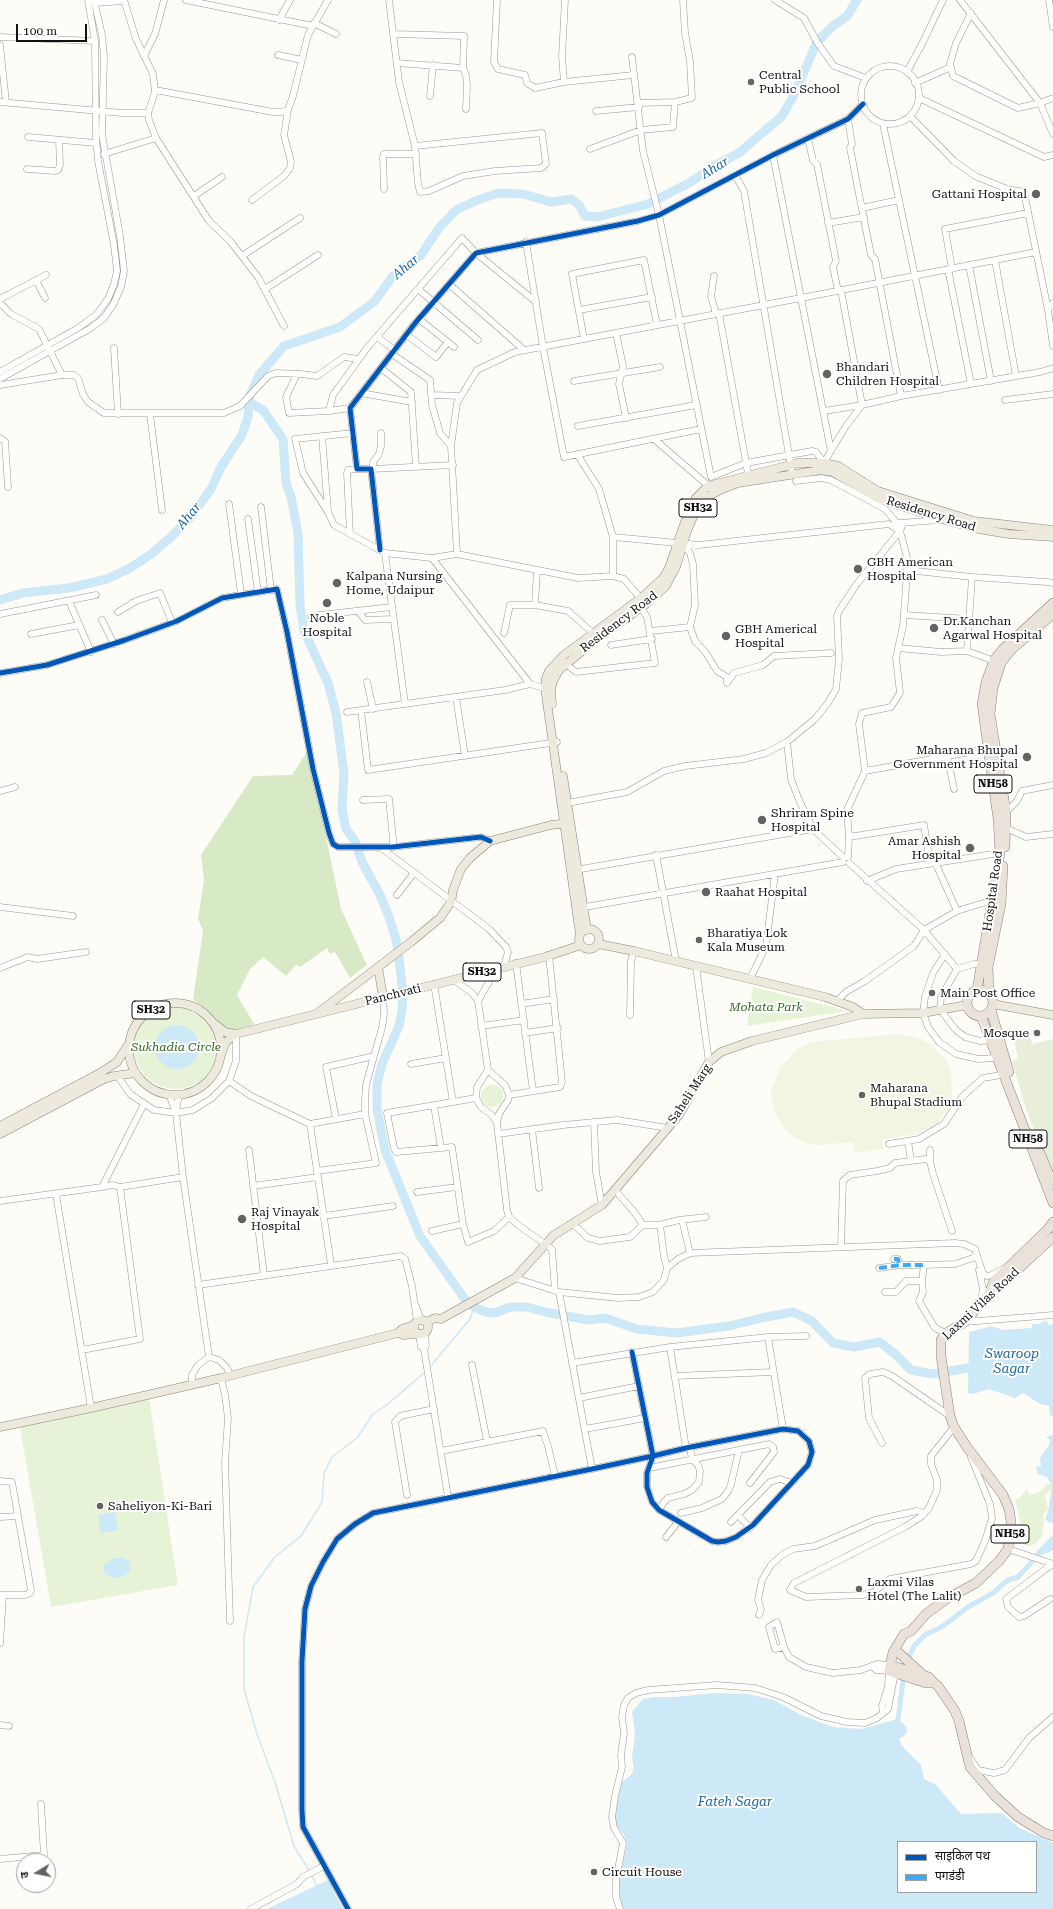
<!DOCTYPE html>
<html>
<head>
<meta charset="utf-8">
<style>
  body { margin:0 }
  #map { position:relative; width:1053px; height:1909px; overflow:hidden; background:#fdfcf7; font-family:"Roboto Serif","Noto Sans Devanagari",serif }
  canvas { display:block }
  .legend { position:absolute; left:897px; top:1841px; width:140px; height:52px; box-sizing:border-box; background:#fff; border:1px solid #a0a0a0; margin:0; padding:5px 7px; list-style:none; font-size:12px; color:#111 }
  .legend li { display:flex; align-items:center; gap:8px; height:20px }
  .legend b { width:20px; border:1px solid #a0a0a0 }
  .north { position:absolute; left:16px; top:1853px; width:40px; height:40px; box-sizing:border-box; background:#fff; border:1px solid #a0a0a0; border-radius:50%; rotate:260deg; font-size:11px; font-weight:700; line-height:16px; text-align:center; color:#111 }
  .north::after { content:''; display:block; margin:auto; width:14px; height:18px; background:#646362; clip-path:polygon(50% 0,100% 100%,50% 72%,0 100%) }
  .scale { position:absolute; left:16px; top:24px; width:71px; height:18px; box-sizing:border-box; border:2px solid #111; border-top:0; padding-left:5px; font-size:12px; line-height:14px; white-space:nowrap; color:#111; -webkit-text-stroke:3px #fff; paint-order:stroke }
</style>
</head>
<body>
<div id="map">
<canvas width="1053" height="1909"></canvas>
<ul class="legend">
<li><b style="height:5px;background:#0057b8"></b>साइकिल पथ</li>
<li><b style="height:5px;background:#3fa9f5"></b>पगडंडी</li>
</ul>
<div class="north">उ</div>
<div class="scale">100 m</div>
</div>
<script>
const context = document.querySelector('canvas').getContext('2d');
context.lineJoin = 'round';
function paint(path, color) { context.fillStyle = color; context.fill(path, 'evenodd'); }
const toPath = rows => new Path2D(rows.map(r => 'M' + r).join(''));
function strokePath(path, color, width, dash) { context.strokeStyle = color; context.lineWidth = width; context.lineCap = dash ? 'butt' : 'round'; context.setLineDash(dash || []); context.stroke(path); }
function label(font, color, halo, rows, align = 'center') {
  context.font = font + ' "Roboto Serif",serif'; context.lineWidth = 4; context.setLineDash([]); context.textBaseline = 'middle'; context.strokeStyle = halo; context.fillStyle = color; for (const [text, x, y, turn = 0] of rows) {
    context.save(); context.translate(x, y); context.rotate((+turn || 0) * Math.PI / 180); context.textAlign = isNaN(turn) ? turn : align; if (halo) context.strokeText(text, 0, 0); context.fillText(text, 0, 0); context.restore();
  }
}
paint(toPath([
  [753,987,848,1011,747,1026],
  '134 1047a42 42 0 1 1 84 0a42 42 0 1 1-84 0Z',
  '481 1096a11 11 0 1 1 22 0a11 11 0 1 1-22 0Z',
  [149,1398,178,1585,51,1607,20,1427],
  [1047,1484,1051,1484,1052,1488,1045,1495,1048,1509,1043,1514,1044,1521,1042,1536,1035,1544,1030,1546,1024,1545,1017,1538,1022,1529,1015,1500,1018,1499,1027,1489,1030,1495,1039,1492]
]), '#e7f3d7');
paint(toPath([
  [308,750,341,909,367,965,350,978,335,952,330,954,327,948,300,967,296,965,286,976,263,957,250,969,237,995,254,1024,238,1030,223,1029,193,999,203,931,198,919,204,880,201,855,253,776,292,775]
]), '#d8eac5');
paint(toPath([
  [1029,1032,1032,1044,1053,1039,1053,1176,1026,1109,1012,1061,1018,1059,1013,1035]
]), '#e9eedb');
paint(toPath([
  [897,1034,915,1037,929,1043,947,1061,951,1072,952,1097,949,1108,937,1124,918,1134,882,1139,883,1149,855,1153,853,1142,817,1145,805,1143,794,1137,785,1130,774,1112,772,1103,771,1092,781,1067,796,1050,812,1042]
]), '#f0f6e1');
paint(toPath([
  '155 1047a22 22 0 1 1 44 0a22 22 0 1 1-44 0Z',
  [1046,1320,1049,1325,1053,1324,1053,1417,1050,1415,1049,1406,1040,1404,1023,1393,1015,1398,989,1389,973,1394,968,1393,969,1332,992,1326,1003,1330,1032,1328,1032,1324,1039,1324],
  [1053,1435,1053,1522,1051,1523,1048,1522,1045,1519,1048,1512,1052,1486,1047,1477,1038,1474,1036,1467,1041,1466,1040,1458,1049,1445,1050,1440,1046,1437],
  [115,1512,118,1530,101,1533,98,1515],
  [1053,1529,1053,1550,1042,1555,1035,1553,1053,1535],
  [115,1558,122,1558,130,1562,130,1570,125,1576,114,1578,105,1574,103,1571,105,1564],
  [714,1693,748,1694,774,1700,801,1715,833,1727,861,1729,898,1719,906,1726,907,1732,904,1736,899,1739,902,1746,921,1765,924,1779,936,1785,961,1814,1002,1813,1019,1828,1053,1843,1053,1909,622,1909,618,1884,627,1845,624,1835,615,1824,615,1818,619,1786,623,1781,631,1775,634,1768,632,1758,635,1735,632,1712,643,1699,654,1697,674,1697],
  [898,1842,1036,1842,1036,1892,898,1892],
  [330,1879,333,1891,343,1909,267,1909]
]), '#cde8f7');
strokePath(toPath([
  [429,1368,470,1319,474,1307],
  [310,1872,294,1846,275,1782,257,1734,244,1689,244,1637,253,1587,275,1557,301,1536,322,1502,324,1473,332,1457,357,1438,373,1414,388,1404,426,1371],
  [312,1875,317,1886]
]), '#cde8f7', 1.5);
strokePath(toPath([
  [907,1662,914,1646,925,1635,943,1626,968,1607,993,1593,1008,1580,1018,1577,1039,1554],
  [898,1719,904,1674]
]), '#cde8f7', 5);
strokePath(toPath([
  [249,402,263,410,283,439,286,483,291,497,298,533,300,605,304,631,328,683,336,713,344,773,342,809,346,829,355,841,362,862,380,895,389,917,397,943,403,993,402,1011,399,1026,382,1064,377,1084,377,1109,385,1150,420,1236,464,1298,474,1307,486,1312,495,1313,510,1307,527,1307,545,1312,589,1320,605,1318,637,1329,677,1333,729,1326,761,1318,793,1312,812,1321,833,1343,854,1347,880,1342,896,1355,911,1370,933,1374,968,1368],
  [0,600,23,593,69,588,107,579,130,568,150,555,171,537,190,518,211,489,221,467,242,435,248,417,250,395,259,375,284,346,340,327,375,301,392,277,421,255,439,228,456,210,480,199,499,193,523,194,551,202,571,199,579,205,585,216,597,217,648,204,689,183,714,166,739,153,782,116,793,97,817,42,833,26,847,16,857,0]
]), '#cde8f7', 9);
const minor = toPath([
  [124,0,136,39,153,74,155,92,148,113,149,120,156,138,209,221,230,241,258,277,284,326],
  [186,0,313,26],
  [389,0,399,82,415,146,418,183,420,192,429,191,463,176,495,171,541,168,546,164,542,133,415,146],
  [497,0,494,62,498,69,525,75,527,83,535,88,564,82,633,75],
  [775,0,804,18,817,42,834,66,866,78],
  [960,0,1040,103,1053,134],
  [1049,0,1053,27],
  [95,3,124,1],
  [971,13,956,43,950,64,953,76,1018,108,1040,103,1053,98],
  [279,20,290,0],
  [314,23,336,34],
  [394,34,464,36,463,68,397,63],
  [0,37,95,41],
  [0,45,6,102],
  [278,55,302,60],
  [144,56,155,34,164,0],
  [632,57,643,151,659,215,711,477,746,463,812,451,816,452,824,463],
  '861 95a29 29 0 1 1 58 0a29 29 0 1 1-58 0Z',
  [463,68,466,75,467,85,466,109],
  [907,72,923,42,943,0],
  [564,82,562,56,565,0],
  [915,83,951,67],
  [155,90,273,112,281,112,288,110,293,96,308,35,328,0],
  [430,96,433,65],
  [919,98,1044,157,1053,155],
  [0,102,122,113,148,113],
  [638,103,675,102],
  [596,111,639,107],
  [910,116,954,161,975,176,1007,189,1024,192,1048,310],
  [848,119,852,144,850,148,871,255,875,259,901,396],
  [883,124,939,390],
  [28,137,96,143],
  [808,138,813,161,817,164,836,261,833,267,838,291],
  [590,149,641,130,673,127,675,102,692,98,690,61,685,33,683,0],
  [104,154,156,138],
  [773,155,831,451],
  [27,169,55,171,58,170,60,165,59,140],
  [735,175,744,191,792,473],
  [384,189,383,157,384,154,416,154],
  [194,196,222,177],
  [252,200,284,176,290,168,291,162,284,135,288,110],
  [862,208,899,200],
  [828,223,864,217],
  [526,242,543,347,564,457,701,429],
  [242,256,300,218],
  [995,260,1016,376],
  [969,265,991,381],
  [948,269,971,384],
  [952,269,945,229,1028,213],
  [714,276,711,296,716,314],
  [36,280,45,298],
  [449,284,524,350],
  [265,289,318,255],
  [418,289,478,340],
  [0,299,46,275],
  [0,303,11,314,39,329,62,375],
  [1053,303,1048,310,1053,346],
  [579,310,652,297],
  [719,313,749,479],
  [419,319,454,347],
  [616,333,623,366,619,384,626,418],
  [407,335,436,357,448,342],
  [377,337,395,350],
  [584,339,572,274,644,260,657,325],
  [114,348,118,414],
  [392,354,430,380,432,405,440,433,451,446],
  [381,368,411,392,416,467],
  [0,372,78,328,96,315,108,299,114,284,117,271,114,245,98,161,96,137,95,41,88,0],
  [297,374,286,397,289,413,329,411],
  [0,379,91,328,104,318,113,305,121,287,124,271,120,236,102,134,104,56,102,35,94,0],
  [574,381,660,367],
  [0,385,62,375,74,375,78,378,83,394,88,402,104,413,224,413,240,406,268,376,276,373,301,374,317,376,344,357,359,359],
  [361,393,412,402],
  [432,395,461,396],
  [1005,400,1053,394],
  [350,408,329,411,333,395,367,348,462,238,476,253,536,302],
  [824,411,862,405,841,290],
  [150,414,162,510],
  [578,426,696,405],
  [353,433,295,439,303,473,328,512,334,525,385,553,432,558,530,684,548,689],
  [322,436,328,512],
  [0,438,5,441,8,487],
  [654,439,712,489],
  [577,454,599,489,613,537,613,576],
  [823,464,846,426,862,405,901,396,1040,372,1053,368],
  [371,469,453,465],
  [373,469,373,462,379,454,381,446,381,433],
  [796,481,821,478,831,480,885,509,897,523],
  [229,504,241,594],
  [261,507,271,590],
  [248,519,258,592],
  [900,523,939,520],
  [350,534,347,473,348,470,357,469],
  [613,537,699,545,889,524,900,531,908,561,903,626,896,658,900,693,891,707,862,713,859,724,865,771],
  [683,543,690,553,693,564,695,605,690,627,695,641,706,653,717,671,727,677,727,683,734,673,763,665,774,656,831,653],
  [380,550,371,469,357,469,350,408,416,322,476,253,638,221,659,215,773,155,848,119,863,104],
  [385,553,405,704],
  [457,554,451,446,457,403,477,370,515,352,801,298,1036,252],
  [432,558,457,554,578,578,613,576,624,579,643,601],
  [907,570,972,577,967,651,997,662],
  [972,577,1047,582,1053,583],
  [69,601,91,652],
  [535,605,537,570],
  [358,611,365,620,393,619],
  [118,612,136,601,160,593,172,622],
  [0,614,96,595],
  [904,615,969,619],
  [311,616,392,607],
  [102,620,114,644],
  [651,631,690,627],
  [504,633,510,605,535,605,568,611,595,635],
  [31,634,79,625],
  [611,645,652,639],
  [898,648,941,652,967,651],
  [566,664,576,672,655,663,647,617,641,608],
  [0,673,47,665,125,640,177,621,222,598,277,589,287,632,313,769,329,833,333,844,338,847,393,847,481,837,490,841],
  [367,682,373,709],
  [456,697,465,756],
  [361,710,368,770,557,742],
  [347,712,505,690,530,684],
  [787,742,791,779,799,800,813,829],
  [947,755,954,789],
  [0,791,15,787],
  [363,800,389,799,393,839,393,847],
  [567,803,627,792,664,771,685,766,744,759,766,753,787,742,815,719,828,703,836,689,839,659,837,616,839,611,856,585,900,531,903,523],
  [1006,812,1017,801,1022,791,1053,785],
  [1006,828,1026,837,1053,834],
  [849,837,924,825,930,863],
  [380,847,489,929,506,947,508,952,504,966],
  [656,855,676,961],
  [848,857,849,837,847,810,865,771,987,749],
  [935,862,957,911],
  [849,863,924,930,957,969],
  [575,870,813,829,844,858],
  [867,881,896,869,1000,853],
  [397,895,414,873],
  [0,907,73,916],
  [585,907,843,862],
  [945,954,933,973,925,997,923,1013,928,1027,939,1042,956,1054,978,1059,997,1058],
  [516,963,533,1091],
  [981,964,974,964,957,969,941,997,940,1009,955,1029,965,1037,980,1041,992,1040],
  [696,966,709,1062],
  [0,968,28,957,37,959,86,952],
  [750,979,766,946,775,874],
  [454,980,472,993,478,1001,488,1070],
  [434,984,453,1102,476,1098],
  [478,1001,497,968],
  [837,1001,846,992,865,981,914,946,924,930,957,911,993,900],
  [521,1004,554,999],
  [630,1015,631,961,634,951],
  [481,1026,524,1020],
  [525,1033,558,1028],
  [411,1064,446,1058],
  [488,1070,505,1085,509,1095,508,1100,499,1114,497,1123,492,1115,481,1107,476,1098,477,1087,488,1070],
  [117,1075,130,1094,154,1110,176,1113,193,1110,212,1098,229,1081,236,1061,236,1034],
  [229,1081,251,1096,310,1124,331,1265],
  [169,1094,176,1113,183,1177,209,1357],
  [509,1095,560,1087,562,1082,549,955],
  [453,1102,387,1113,394,1148,396,1152,452,1147,463,1224,468,1242,494,1231,509,1217],
  [434,1106,441,1148],
  [176,1111,179,1095],
  [336,1119,326,1067,374,1056,382,1028,384,1014,383,997],
  [594,1122,596,1172,602,1205],
  [497,1123,507,1210,509,1217,518,1225,552,1249,555,1290],
  [310,1124,365,1114],
  [532,1129,539,1188],
  [498,1134,563,1125,617,1120,668,1128],
  [908,1141,911,1161],
  [889,1144,919,1139,944,1124,962,1097,983,1078,1007,1074],
  [249,1150,264,1276],
  [930,1150,930,1161],
  [317,1171,376,1163,365,1114,365,1099,366,1085,374,1056],
  [253,1186,318,1177],
  [102,1187,112,1185,120,1187,183,1177],
  [615,1190,635,1213,643,1225],
  [417,1192,457,1187],
  [56,1194,91,1408],
  [0,1201,102,1187,144,1104],
  [324,1216,393,1206],
  [682,1220,690,1253],
  [572,1223,588,1238,600,1241,630,1237,643,1225,659,1225,679,1220,706,1217],
  [660,1225,664,1256,667,1268],
  [432,1231,463,1224],
  [841,1247,843,1181,850,1175,877,1171,890,1168,895,1163,926,1159,930,1161,933,1174,952,1231],
  [894,1259,898,1259,899,1265],
  [879,1268,901,1265,924,1265],
  [979,1270,983,1289,981,1302],
  [515,1278,559,1292,618,1298,639,1297,653,1292,664,1280,667,1268,678,1259,690,1253,955,1243,964,1244,975,1249,983,1274,987,1276,992,1275,1003,1269],
  [198,1285,401,1256,405,1259,412,1286,417,1321],
  [559,1292,592,1469],
  [885,1292,896,1292,906,1281,922,1281],
  [416,1306,421,1320],
  [965,1322,1053,1315],
  [946,1333,935,1328,919,1301,923,1292,922,1281,924,1265,955,1264,976,1257],
  [425,1334,426,1346,424,1349,448,1497],
  [419,1335,421,1347,424,1349],
  [768,1337,806,1336],
  [82,1350,140,1339,120,1187],
  [572,1363,670,1347],
  [472,1365,487,1441],
  [675,1376,773,1372],
  [221,1378,225,1395,228,1418,225,1462,230,1621],
  [192,1384,192,1375,198,1365,209,1357,219,1360,227,1368,231,1376],
  [579,1398,639,1386],
  [954,1427,931,1456,931,1464,937,1480,937,1490,929,1508,922,1516,905,1527,794,1583,790,1590,806,1597,863,1595,874,1592,890,1579,971,1564,976,1561,985,1541,992,1518,990,1504,971,1457],
  [585,1429,645,1418],
  [882,1443,869,1418,865,1378,870,1374,883,1372,892,1376,950,1416],
  [686,1448,670,1347,768,1337,783,1429],
  [441,1451,543,1431,548,1446,555,1476],
  [649,1468,769,1444,773,1447,774,1452,750,1483],
  [0,1481,12,1482,31,1590,30,1593,25,1595,0,1595],
  [407,1495,395,1422,400,1416,434,1409],
  [659,1510,663,1503,668,1498,684,1494,692,1490,699,1482,700,1471,698,1465,692,1459,690,1448],
  [681,1513,702,1508,722,1499,729,1490,731,1484,739,1450],
  [738,1515,750,1528],
  [0,1517,18,1516],
  [731,1522,770,1482,780,1479,792,1483],
  [666,1537,678,1522],
  [1008,1549,1053,1564],
  [1050,1599,1024,1616,1019,1617,1008,1607,1006,1599,1051,1565],
  [759,1615,761,1609,758,1600,762,1580,771,1565,782,1555,793,1549,815,1546,875,1520,917,1511,924,1513],
  [0,1643,3,1595],
  [784,1647,777,1622,769,1627,775,1649,784,1647,789,1657,806,1667,833,1673,861,1670,877,1664,890,1665],
  [873,1667,876,1670,889,1671,888,1686,882,1706,883,1712],
  [0,1725,9,1726],
  [970,1758,978,1770,994,1773,1005,1770,1029,1738,1053,1717],
  [0,1859,44,1855,41,1804],
  [251,1909,297,1884,303,1877,324,1866],
  [348,1909,303,1827,302,1810,302,1661,305,1609,311,1586,323,1562,337,1539,355,1524,373,1513,592,1469,653,1456,686,1448,783,1429,798,1431,809,1441,812,1452,808,1465,753,1525,736,1537,726,1541,718,1542,712,1541,659,1510,652,1502,647,1487,647,1473,653,1456,632,1352],
  [620,1909,616,1897,616,1880,623,1843,614,1828,612,1817,615,1796,622,1767,621,1755,624,1733,622,1717,624,1705,628,1698,636,1693,648,1690,717,1685,755,1688,783,1697,821,1716,847,1722,865,1723,877,1718,888,1709,895,1673]
]);
const major = toPath([
  [552,704,551,690,553,681,559,670,598,638,646,604,665,587,676,567,687,531,697,508,707,497,722,489,738,483,821,470,833,472,879,499,942,519,978,529,1009,534,1053,537],
  [563,776,587,930],
  '579 939a10 10 0 1 1 20 0a10 10 0 1 1-20 0Z',
  [580,935,545,688,546,678,549,671,564,655,641,598,663,578,669,568,688,513,696,498,708,486,798,463,824,463,838,466,878,491,974,521,1053,530],
  [598,944,634,951,825,997,853,1007,863,1014],
  [378,967,383,997],
  '129 1049a46 46 0 1 1 92 0a46 46 0 1 1-92 0Z',
  [993,1004,1053,1015],
  [319,1012,411,942,440,918,451,902,453,890,461,869,470,858,490,841,551,825,569,823],
  [215,1024,225,1032,236,1034],
  [221,1055,226,1042,236,1034,545,957,581,945],
  [0,1126,100,1073,117,1062,130,1042],
  [0,1134,104,1079,114,1076,136,1073],
  '414 1327a7 7 0 1 1 14 0a7 7 0 1 1-14 0Z',
  [427,1322,435,1318,441,1319,515,1278,554,1235,602,1205,679,1115,709,1062,721,1052,752,1041,863,1014,923,1013,967,1005],
  [398,1333,404,1335,417,1334],
  [0,1427,91,1408,221,1378,398,1333,402,1329,414,1325]
]);
const highway = toPath([
  [1005,847,1006,812,990,714,993,688,1001,663,1011,650,1053,614],
  '967 1003a13 13 0 1 1 26 0a13 13 0 1 1-26 0Z',
  [977,990,1000,853,998,819,982,704,986,682,994,660,1002,650,1053,603],
  [989,993,988,967,1001,904,1003,866],
  [991,1010,1009,1072],
  [981,1016,1053,1203],
  [1040,1153,1053,1184],
  [1053,1237,999,1287,989,1294,965,1322,946,1333,941,1340,941,1356,950,1416,954,1427,967,1447,1003,1495,1009,1509,1011,1522,1008,1549,999,1561,976,1583,948,1598,926,1614,911,1631,904,1634,893,1652,889,1671,926,1683,933,1682,938,1686,955,1711,959,1721,970,1767,995,1796,1018,1817,1044,1833,1053,1836],
  [989,1294,994,1281,1048,1229,1053,1222],
  [899,1653,921,1673],
  [890,1665,929,1677,933,1682]
]);
strokePath(minor, '#979795', 7);
strokePath(major, '#858482', 9);
strokePath(highway, '#858482', 10);
strokePath(minor, '#fffffe', 6);
strokePath(major, '#ede9dc', 8);
strokePath(highway, '#eae1d8', 9);
strokePath(toPath([
  [894,1259,898,1259,899,1265],
  [879,1268,901,1265,924,1265]
]), '#3fa9f5', 4, [8, 4]);
strokePath(toPath([
  [380,550,371,469,357,469,350,408,416,322,476,253,638,221,659,215,773,155,848,119,863,104],
  [0,673,47,665,125,640,177,621,222,598,277,589,287,632,313,769,329,833,333,844,338,847,393,847,481,837,490,841],
  [348,1909,303,1827,302,1810,302,1661,305,1609,311,1586,323,1562,337,1539,355,1524,373,1513,592,1469,653,1456,686,1448,783,1429,798,1431,809,1441,812,1452,808,1465,753,1525,736,1537,726,1541,718,1542,712,1541,659,1510,652,1502,647,1487,647,1473,653,1456,632,1352]
]), '#0057b8', 5);
for (const [x, y, r, color] of [
  [751,82,4,"#646362"],
  [1036,194,5,"#646362"],
  [827,374,5,"#646362"],
  [858,569,5,"#646362"],
  [337,583,5,"#646362"],
  [327,603,5,"#646362"],
  [934,628,5,"#646362"],
  [726,636,5,"#646362"],
  [1027,757,5,"#646362"],
  [762,820,5,"#646362"],
  [970,848,5,"#646362"],
  [706,892,5,"#646362"],
  [699,940,4,"#646362"],
  [932,993,4,"#646362"],
  [1037,1033,4,"#646362"],
  [862,1095,4,"#646362"],
  [242,1219,5,"#646362"],
  [100,1506,4,"#646362"],
  [859,1589,4,"#646362"],
  [594,1872,4,"#646362"]
]) { const dot = new Path2D(); dot.arc(x, y, r, 0, 2 * Math.PI); context.fillStyle = color; context.fill(dot); strokePath(dot, '#fff', 1.5); }
for (const [x, y, w] of [
  [698,508,38],
  [993,784,38],
  [482,972,38],
  [151,1010,38],
  [1028,1139,38],
  [1010,1534,38]
]) { const box = new Path2D(); box.roundRect(x - w / 2, y - 9, w, 18, 3); context.fillStyle = '#fff'; context.fill(box); strokePath(box, '#111', 1); }
label('bold 11px', '#111', null, [
  ["SH32",698,508],
  ["NH58",993,784],
  ["SH32",482,972],
  ["SH32",151,1010],
  ["NH58",1028,1139],
  ["NH58",1010,1534]
]);
label('12px', '#111', '#fff', [
  ["Central",759,75],
  ["Public School",759,89],
  ["Gattani Hospital",1027,194,"right"],
  ["Bhandari",836,367],
  ["Children Hospital",836,381],
  ["GBH American",867,562],
  ["Hospital",867,576],
  ["Kalpana Nursing",346,576],
  ["Home, Udaipur",346,590],
  ["Noble",327,618,"center"],
  ["Hospital",327,632,"center"],
  ["Dr.Kanchan",943,621],
  ["Agarwal Hospital",943,635],
  ["GBH Americal",735,629],
  ["Hospital",735,643],
  ["Maharana Bhupal",1018,750,"right"],
  ["Government Hospital",1018,764,"right"],
  ["Shriram Spine",771,813],
  ["Hospital",771,827],
  ["Amar Ashish",961,841,"right"],
  ["Hospital",961,855,"right"],
  ["Raahat Hospital",715,892],
  ["Bharatiya Lok",707,933],
  ["Kala Museum",707,947],
  ["Main Post Office",940,993],
  ["Mosque",1029,1033,"right"],
  ["Maharana",870,1088],
  ["Bhupal Stadium",870,1102],
  ["Raj Vinayak",251,1212],
  ["Hospital",251,1226],
  ["Saheliyon-Ki-Bari",108,1506],
  ["Laxmi Vilas",867,1582],
  ["Hotel (The Lalit)",867,1596],
  ["Circuit House",602,1872]
], 'left');
label('12px', '#111', '#fff', [
  ["Residency Road",931,514,17],
  ["Residency Road",619,622,-37],
  ["Hospital Road",993,891,-82],
  ["Panchvati",393,995,-14],
  ["Saheli Marg",690,1094,-57],
  ["Laxmi Vilas Road",981,1304,-43]
]);
label('italic 12px', '#2f6b1f', '#fff', [
  ["Mohata Park",766,1007],
  ["Sukhadia Circle",176,1047]
]);
label('italic 13px', '#1768a6', '#fff', [
  ["Ahar",715,168,-31],
  ["Ahar",406,267,-40],
  ["Ahar",189,516,-50],
  ["Swaroop",1012,1354],
  ["Sagar",1012,1369],
  ["Fateh Sagar",735,1802]
]);
</script>
</body>
</html>
